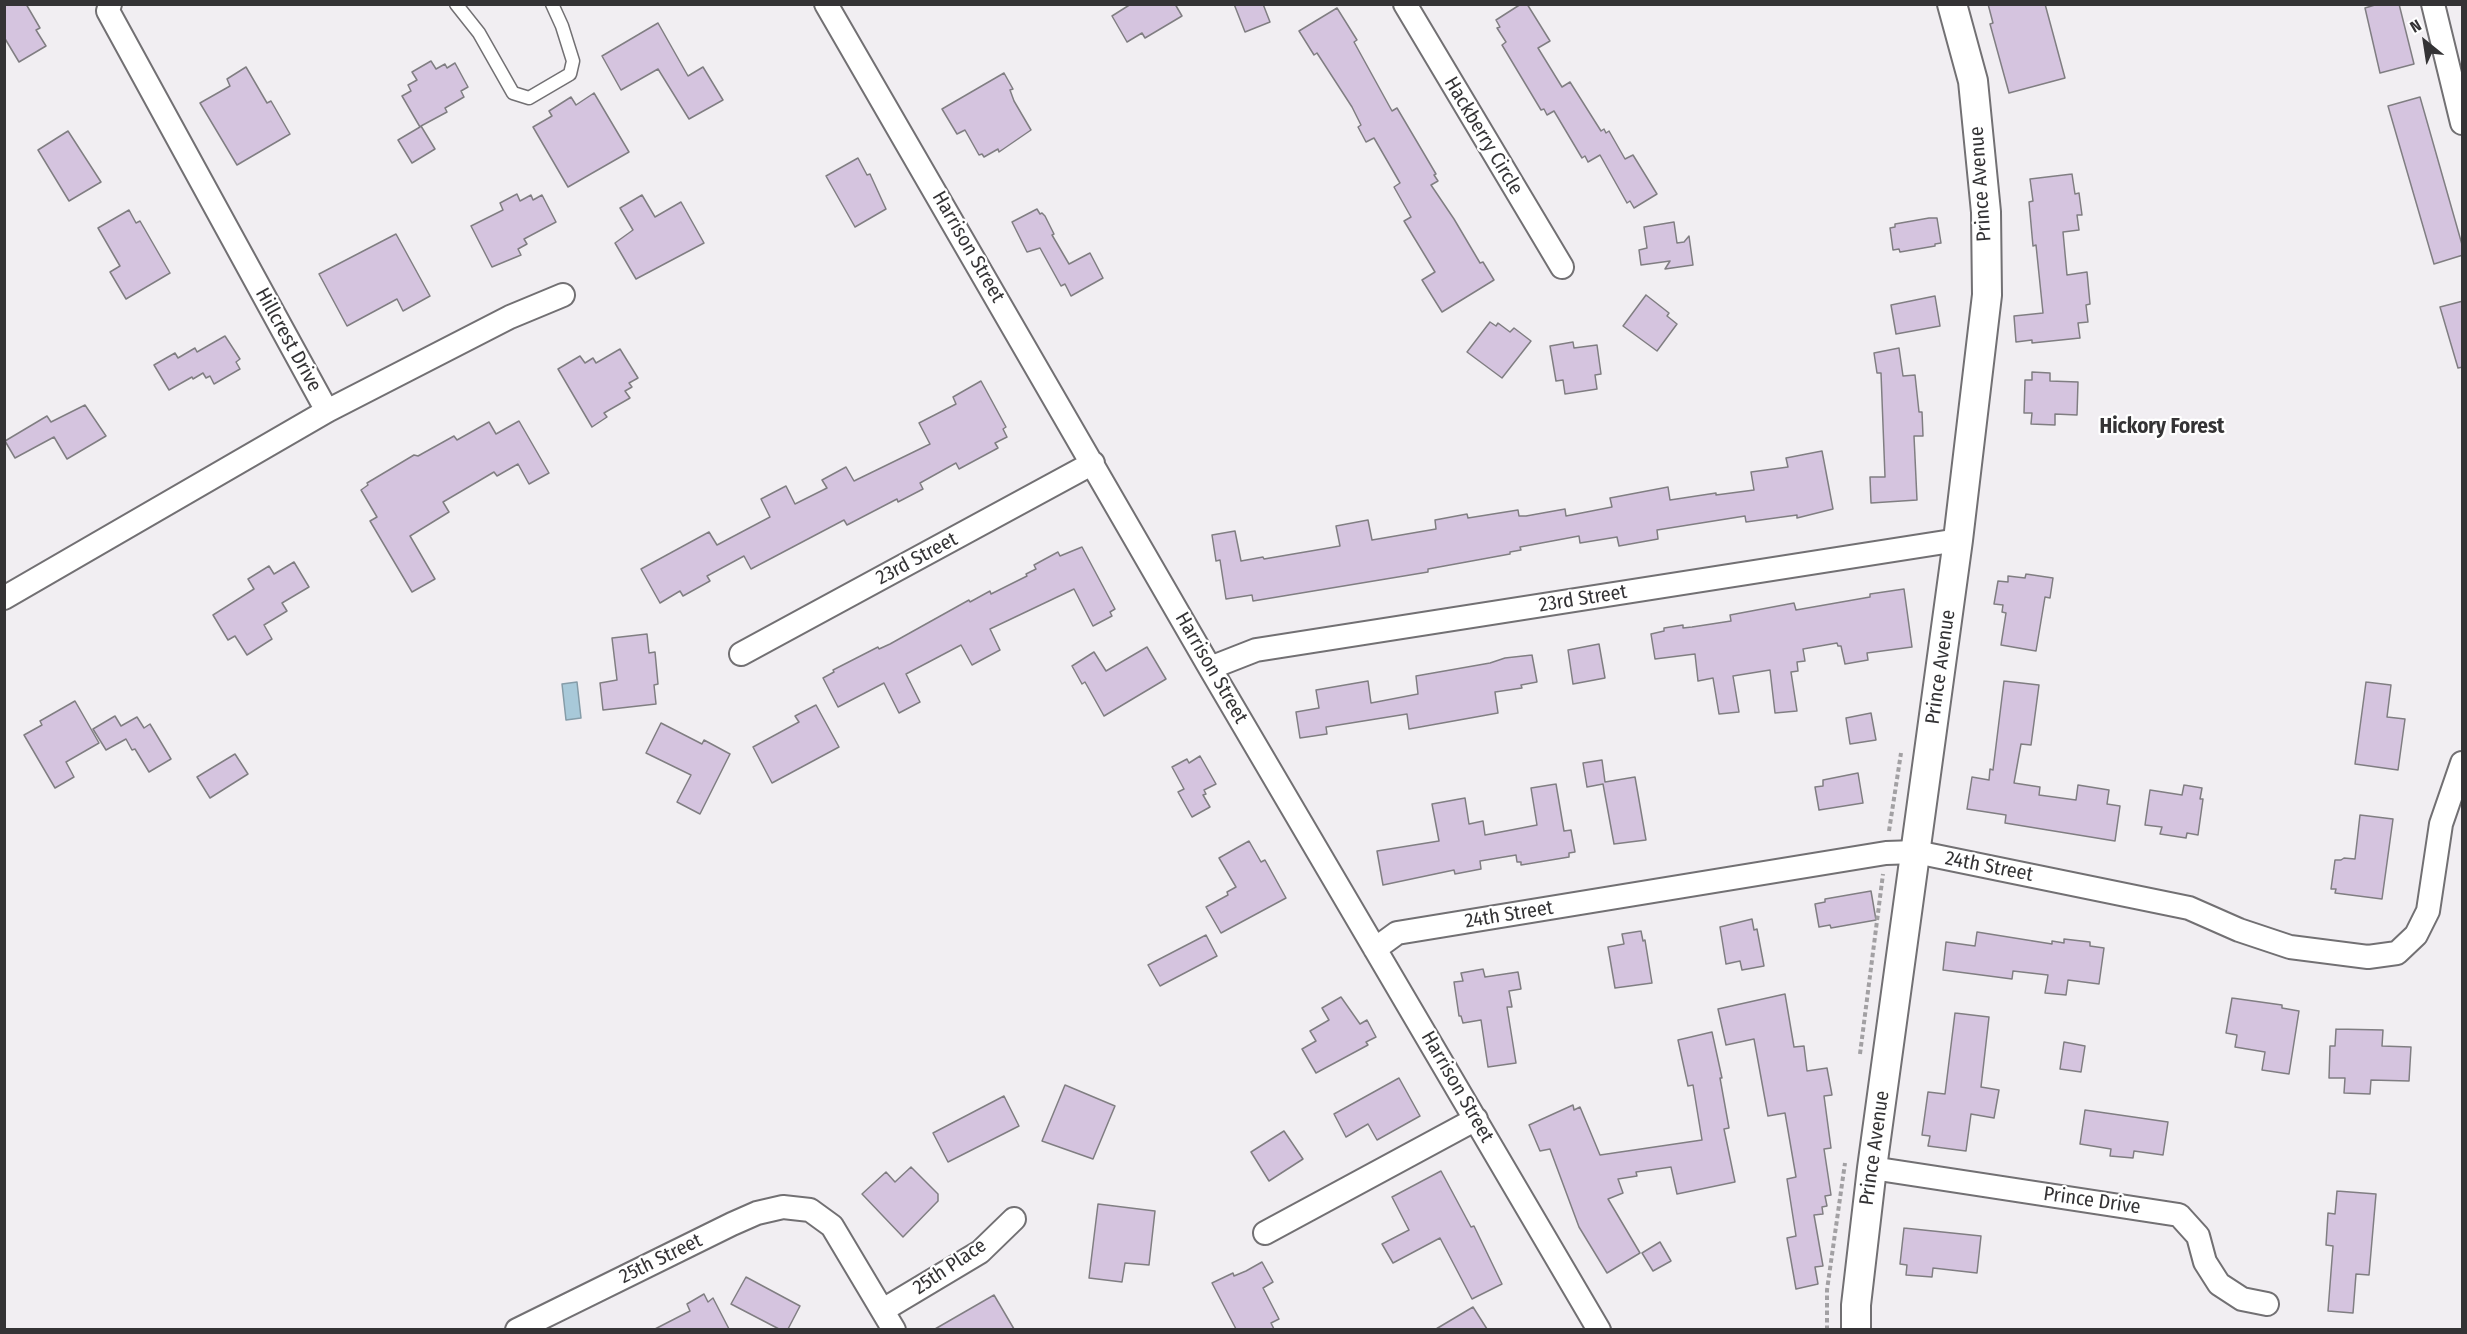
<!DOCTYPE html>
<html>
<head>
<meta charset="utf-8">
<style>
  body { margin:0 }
  #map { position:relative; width:2467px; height:1334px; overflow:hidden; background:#f1eef2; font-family:"Fira Sans Condensed",sans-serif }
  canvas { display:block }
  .frame { position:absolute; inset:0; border:6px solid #343335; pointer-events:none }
  .north { position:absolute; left:2395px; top:12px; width:60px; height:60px; -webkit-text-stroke:4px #fff; paint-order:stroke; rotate:330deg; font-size:16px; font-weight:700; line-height:24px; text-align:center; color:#343335 }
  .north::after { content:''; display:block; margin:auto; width:21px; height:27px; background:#343335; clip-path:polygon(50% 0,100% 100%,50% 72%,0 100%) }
</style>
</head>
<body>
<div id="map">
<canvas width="2467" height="1334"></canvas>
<div class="frame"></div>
<div class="north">N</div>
</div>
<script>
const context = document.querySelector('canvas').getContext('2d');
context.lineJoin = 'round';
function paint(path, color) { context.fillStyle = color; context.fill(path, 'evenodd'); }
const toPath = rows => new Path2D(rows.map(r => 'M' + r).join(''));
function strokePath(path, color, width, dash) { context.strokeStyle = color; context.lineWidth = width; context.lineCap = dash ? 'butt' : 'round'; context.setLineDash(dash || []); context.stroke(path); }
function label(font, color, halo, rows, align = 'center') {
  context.font = font + ' "Fira Sans Condensed",sans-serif'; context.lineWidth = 4.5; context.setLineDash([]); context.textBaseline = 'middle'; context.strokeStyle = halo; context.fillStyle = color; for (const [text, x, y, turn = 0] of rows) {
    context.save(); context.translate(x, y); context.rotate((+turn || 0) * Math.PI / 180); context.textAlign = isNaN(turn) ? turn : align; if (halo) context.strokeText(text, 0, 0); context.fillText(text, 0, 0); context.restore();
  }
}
const water = toPath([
  [577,682,581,718,566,720,562,684,577,682]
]);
paint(water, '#a8c9d9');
strokePath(water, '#859ca8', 1.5);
const building = toPath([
  [4,4,26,4,40,28,36,30,46,46,19,62,4,37,4,4],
  [1131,4,1175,4,1182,16,1145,38,1142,33,1127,42,1112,16,1131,4],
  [1234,4,1263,4,1270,22,1245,32,1234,4],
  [1521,4,1527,4,1550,41,1538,48,1562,87,1570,82,1601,131,1604,129,1606,133,1609,131,1625,159,1633,155,1657,194,1634,208,1630,201,1627,203,1600,155,1588,162,1585,156,1582,158,1554,111,1547,115,1544,109,1541,110,1502,45,1506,42,1497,28,1500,27,1496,20,1521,4],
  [1988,4,2045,4,2065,78,2009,93,1990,24,1993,23,1988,4],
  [2378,4,2399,4,2414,64,2380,73,2365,8,2378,4],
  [1337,8,1357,40,1354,42,1392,111,1397,108,1436,174,1434,175,1438,181,1431,185,1454,219,1480,263,1483,262,1494,280,1442,312,1422,280,1435,272,1404,221,1411,217,1394,187,1400,183,1374,138,1366,142,1358,127,1361,125,1352,107,1317,53,1314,55,1299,31,1337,8],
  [658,23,688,76,703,67,723,100,689,119,658,69,621,90,602,56,658,23],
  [431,61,436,69,445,64,447,68,455,63,468,87,461,91,464,97,445,108,447,112,421,126,435,149,412,163,398,140,420,127,402,96,411,91,408,85,417,80,412,72,431,61],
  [246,67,267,103,271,101,290,134,237,165,200,103,230,86,227,79,246,67],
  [1004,73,1013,89,1010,90,1014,101,1031,130,999,152,998,149,984,157,982,154,979,155,965,130,957,134,942,109,1004,73],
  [594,93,629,152,568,187,533,127,552,116,549,111,571,97,576,105,594,93],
  [2420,97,2463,248,2463,255,2434,264,2388,106,2420,97],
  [68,131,101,182,69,201,38,150,68,131],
  [858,158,867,175,870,174,886,209,855,227,826,176,858,158],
  [2072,174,2075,194,2079,193,2082,215,2077,215,2079,230,2063,232,2067,275,2087,272,2090,304,2086,305,2088,322,2078,323,2080,338,2032,343,2032,340,2016,342,2014,316,2043,313,2036,245,2033,246,2029,202,2033,201,2030,179,2072,174],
  [517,194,520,201,531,195,533,200,542,195,556,222,524,239,527,244,518,249,521,255,492,267,471,226,503,210,500,203,517,194],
  [642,195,655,217,681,202,704,243,636,279,615,243,633,230,620,208,642,195],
  [1037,209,1040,214,1042,213,1045,216,1054,234,1052,235,1069,264,1090,253,1103,278,1071,296,1065,284,1061,286,1040,248,1027,252,1012,222,1037,209],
  [129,210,136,223,140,221,170,273,126,299,110,272,120,266,98,228,129,210],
  [1929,218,1937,218,1941,243,1935,244,1935,246,1900,252,1899,249,1893,250,1890,228,1895,227,1895,224,1929,218],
  [1674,222,1677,243,1684,242,1689,236,1693,265,1665,269,1670,261,1641,265,1639,250,1647,248,1644,227,1674,222],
  [396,234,430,296,403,311,397,299,347,326,319,274,396,234],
  [1646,295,1669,313,1667,316,1677,324,1657,351,1623,326,1646,295],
  [1935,296,1940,326,1896,334,1891,305,1935,296],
  [2463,301,2463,367,2458,368,2440,307,2463,301],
  [1490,322,1496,326,1498,323,1510,332,1514,328,1531,341,1502,378,1467,352,1490,322],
  [225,336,240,359,236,362,240,369,214,384,210,376,206,378,203,373,193,379,192,377,169,390,154,365,175,353,178,358,195,348,197,352,225,336],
  [1573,342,1574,348,1597,345,1601,374,1595,375,1597,389,1565,394,1563,380,1556,381,1550,346,1573,342],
  [1899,348,1903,376,1915,375,1919,412,1922,412,1923,436,1914,436,1917,500,1871,503,1870,477,1885,477,1881,373,1877,373,1874,353,1899,348],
  [620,349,638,378,629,383,632,387,625,391,630,398,604,413,607,417,592,427,558,369,580,356,585,363,593,358,596,363,620,349],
  [2032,372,2050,373,2050,381,2078,382,2077,415,2055,414,2055,425,2031,424,2032,413,2024,413,2025,380,2032,380,2032,372],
  [981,381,1006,427,1003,429,1007,437,995,443,998,448,959,469,956,463,920,483,923,489,898,502,897,499,847,525,844,520,751,569,744,556,707,576,710,581,683,596,680,591,660,603,641,569,709,532,717,545,770,517,761,499,786,486,795,504,827,488,822,480,846,467,854,481,930,444,919,423,956,404,953,397,981,381],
  [85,405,106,436,67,459,54,437,15,458,5,441,47,416,51,422,85,405],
  [519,421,549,473,529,484,518,464,497,476,494,472,443,502,449,512,410,536,435,579,412,592,370,521,377,517,361,490,368,485,367,483,414,455,418,456,454,436,457,440,489,422,496,434,519,421],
  [1822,451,1833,509,1797,518,1797,515,1746,522,1745,516,1657,530,1658,539,1619,546,1617,537,1580,543,1579,536,1520,547,1521,550,1510,552,1510,554,1428,569,1428,572,1253,601,1252,595,1226,599,1220,560,1216,561,1212,535,1235,531,1241,561,1263,557,1264,559,1340,546,1336,526,1368,520,1372,540,1436,529,1435,520,1467,514,1468,518,1518,510,1519,516,1526,516,1565,509,1566,516,1612,507,1610,498,1668,487,1670,500,1716,493,1716,495,1754,490,1751,472,1788,467,1786,458,1822,451],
  [1082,547,1115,609,1110,612,1112,616,1093,626,1074,589,990,629,1000,650,972,665,961,645,906,674,920,702,899,713,884,683,838,707,823,678,834,672,833,670,878,647,879,649,890,644,969,600,970,602,990,591,991,594,1027,576,1026,574,1036,569,1034,565,1058,552,1060,556,1082,547],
  [294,562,309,587,282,603,287,611,264,625,272,639,247,655,235,636,228,640,213,615,254,589,248,579,269,566,274,574,294,562],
  [2026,574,2053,578,2050,598,2045,597,2036,651,2001,645,2006,613,2002,612,2003,605,1994,604,1998,581,2008,582,2008,576,2025,578,2026,574],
  [1904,589,1912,647,1867,653,1868,660,1845,664,1841,646,1838,646,1837,643,1803,649,1805,661,1797,662,1798,671,1791,672,1797,711,1775,713,1770,670,1733,676,1739,712,1719,714,1713,678,1698,681,1695,654,1655,659,1651,634,1664,631,1664,628,1683,625,1683,628,1692,627,1731,621,1730,615,1794,603,1796,610,1870,597,1870,594,1904,589],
  [647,634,649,653,655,652,658,684,654,685,656,704,603,710,600,683,617,680,612,638,647,634],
  [1599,644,1605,678,1573,684,1568,650,1599,644],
  [1147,647,1166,679,1104,716,1085,682,1082,684,1072,666,1094,652,1106,671,1147,647],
  [1532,655,1537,682,1521,685,1522,688,1495,692,1498,713,1409,729,1407,714,1326,727,1327,734,1300,738,1296,712,1319,708,1316,690,1368,681,1371,703,1418,694,1416,676,1490,663,1505,658,1532,655],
  [2004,681,2039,685,2031,745,2021,744,2014,783,2040,787,2039,795,2076,800,2078,785,2109,790,2107,804,2120,806,2115,841,2005,823,2006,815,1967,809,1972,777,1989,780,1990,769,1993,770,2004,681],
  [2366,682,2391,685,2387,717,2405,719,2398,770,2355,764,2366,682],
  [75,701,99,743,66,762,74,777,55,788,24,735,42,725,40,721,75,701],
  [816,705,839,747,772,783,753,747,799,722,795,716,816,705],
  [1871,713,1876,740,1850,744,1846,718,1871,713],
  [115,716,121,726,137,717,144,728,150,724,171,759,149,772,135,749,132,750,126,739,106,750,93,729,115,716],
  [661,723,702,744,704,740,730,754,700,814,677,802,691,775,646,753,661,723],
  [235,754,248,774,210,798,197,777,235,754],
  [1200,756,1216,784,1204,790,1206,794,1203,795,1210,807,1192,817,1178,792,1184,789,1172,767,1187,759,1189,763,1200,756],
  [1602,760,1605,782,1635,777,1646,840,1614,844,1603,784,1587,787,1583,763,1602,760],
  [1858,773,1863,803,1819,810,1815,787,1823,786,1823,780,1858,773],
  [1556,784,1564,831,1571,830,1575,852,1569,853,1569,857,1521,865,1521,862,1517,862,1516,855,1480,861,1481,869,1455,874,1454,870,1383,885,1377,851,1439,841,1432,804,1465,798,1469,824,1483,821,1485,835,1537,825,1531,788,1556,784],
  [2184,785,2202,788,2200,799,2203,799,2198,835,2187,833,2186,838,2160,834,2162,827,2145,825,2150,790,2182,795,2184,785],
  [2360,815,2393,819,2382,899,2335,893,2336,889,2331,889,2335,860,2341,860,2344,858,2355,859,2360,815],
  [1249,841,1261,862,1265,860,1286,898,1221,933,1206,907,1228,895,1227,892,1236,887,1219,858,1249,841],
  [1871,891,1876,920,1831,928,1830,925,1819,927,1815,904,1825,902,1825,899,1871,891],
  [1752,919,1754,930,1757,929,1764,966,1742,970,1740,961,1726,964,1720,927,1752,919],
  [1641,931,1643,941,1645,940,1652,983,1615,988,1608,947,1624,944,1622,934,1641,931],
  [1977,932,2052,944,2052,941,2064,943,2064,939,2090,942,2090,946,2104,948,2099,984,2068,980,2066,995,2045,993,2048,975,2013,971,2012,979,1943,970,1946,942,1975,946,1977,932],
  [1206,935,1217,956,1160,986,1148,965,1206,935],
  [1483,969,1485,977,1518,972,1521,989,1509,991,1512,1007,1507,1007,1516,1063,1488,1067,1481,1020,1463,1023,1461,1016,1459,1016,1454,982,1463,981,1461,973,1483,969],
  [1785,994,1794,1047,1804,1046,1807,1071,1827,1068,1832,1095,1824,1096,1831,1148,1824,1149,1831,1195,1825,1196,1827,1206,1822,1207,1823,1214,1814,1215,1823,1266,1815,1267,1818,1284,1796,1289,1787,1238,1796,1236,1787,1179,1796,1177,1785,1113,1768,1116,1754,1039,1726,1045,1718,1009,1785,994],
  [1341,997,1360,1024,1367,1020,1376,1037,1366,1042,1368,1045,1316,1073,1302,1049,1316,1041,1310,1031,1329,1020,1322,1008,1341,997],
  [2232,998,2282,1005,2282,1008,2299,1011,2289,1074,2262,1070,2265,1052,2235,1047,2237,1035,2226,1033,2232,998],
  [1955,1013,1989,1017,1981,1087,1999,1090,1994,1118,1971,1114,1966,1151,1928,1146,1930,1136,1922,1135,1928,1092,1945,1094,1955,1013],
  [2336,1029,2383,1030,2382,1046,2411,1047,2409,1081,2371,1080,2370,1094,2344,1093,2345,1078,2329,1078,2330,1046,2335,1046,2336,1029],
  [1712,1032,1722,1078,1720,1078,1729,1128,1724,1129,1735,1182,1677,1194,1671,1167,1636,1172,1637,1176,1618,1179,1623,1193,1608,1199,1640,1253,1607,1273,1579,1227,1550,1149,1540,1151,1529,1125,1573,1105,1574,1110,1580,1107,1600,1155,1702,1140,1693,1085,1688,1086,1678,1040,1712,1032],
  [2064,1042,2085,1046,2081,1072,2060,1069,2064,1042],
  [1399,1078,1420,1116,1377,1140,1368,1124,1346,1137,1334,1114,1399,1078],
  [1065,1085,1115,1106,1093,1159,1042,1141,1065,1085],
  [1004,1096,1019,1126,948,1162,933,1133,1004,1096],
  [2085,1110,2168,1122,2163,1155,2134,1151,2133,1158,2110,1156,2111,1149,2080,1144,2085,1110],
  [1284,1131,1303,1159,1269,1181,1251,1152,1284,1131],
  [911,1167,938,1194,938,1201,903,1237,862,1194,886,1172,895,1182,911,1167],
  [1441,1171,1471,1227,1474,1226,1502,1284,1472,1299,1440,1238,1393,1263,1382,1244,1409,1230,1392,1197,1441,1171],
  [2337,1191,2376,1194,2369,1275,2356,1274,2353,1313,2328,1311,2333,1246,2326,1245,2328,1213,2335,1214,2337,1191],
  [1098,1204,1155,1211,1149,1265,1125,1263,1122,1282,1089,1278,1098,1204],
  [1904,1228,1981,1236,1977,1273,1933,1268,1932,1277,1906,1275,1907,1265,1900,1264,1904,1228],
  [1660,1242,1671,1261,1653,1271,1642,1253,1660,1242],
  [1262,1262,1273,1282,1263,1288,1279,1319,1271,1323,1274,1329,1236,1329,1212,1283,1233,1273,1234,1276,1246,1271,1262,1262],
  [746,1277,800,1306,788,1329,779,1329,731,1304,746,1277],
  [704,1294,708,1302,713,1298,729,1329,655,1329,690,1311,687,1304,704,1294],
  [994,1295,1014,1329,935,1329,994,1295],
  [1473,1307,1487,1329,1436,1329,1473,1307]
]);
paint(building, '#d5c4df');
strokePath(building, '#807e82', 1.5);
const service = toPath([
  [456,4,479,33,513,93,529,98,570,74,573,61,562,26,552,4]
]);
const minor = toPath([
  [110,4,108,11,327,411],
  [826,4,1210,668,1599,1330],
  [1405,4,1562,267],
  [2433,4,2462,123],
  [4,598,327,411,510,317,563,295],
  [741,654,1093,463],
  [1210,668,1256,650,1958,540],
  [1375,949,1397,933,1886,853,1916,852,2189,908,2239,930,2290,947,2368,957,2397,953,2416,935,2428,911,2441,824,2462,763],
  [1872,1168,2179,1215,2198,1236,2205,1262,2219,1284,2242,1299,2267,1304],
  [1265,1233,1476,1119],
  [883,1310,980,1252,1014,1219],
  [517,1330,732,1224,757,1213,783,1207,810,1210,832,1226,894,1330]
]);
const tertiary = toPath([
  [1856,1330,1856,1305,1872,1168,1958,540,1987,295,1986,212,1973,81,1952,4]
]);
strokePath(service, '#727073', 15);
strokePath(minor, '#727073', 26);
strokePath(tertiary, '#727073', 32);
strokePath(toPath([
  [1889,831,1901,753],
  [1860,1054,1883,874],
  [1827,1330,1827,1290,1845,1163]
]), '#a2a0a3', 4, [4.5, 3]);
strokePath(service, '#fff', 12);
strokePath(minor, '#fff', 22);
strokePath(tertiary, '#fff', 28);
label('20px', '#343335', '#fff', [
  ["Hackberry Circle",1483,136,59],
  ["Prince Avenue",1981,184,-94],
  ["Harrison Street",968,247,60],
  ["Hillcrest Drive",288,340,61],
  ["23rd Street",917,559,-28],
  ["23rd Street",1583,599,-9],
  ["Prince Avenue",1941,667,-82],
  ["Harrison Street",1211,668,60],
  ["24th Street",1989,867,11],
  ["24th Street",1509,915,-9],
  ["Harrison Street",1457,1087,60],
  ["Prince Avenue",1875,1148,-82],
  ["Prince Drive",2092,1201,8],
  ["25th Street",661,1259,-26],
  ["25th Place",950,1267,-34]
]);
label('bold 21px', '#343335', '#fff', [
  ["Hickory Forest",2162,427]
]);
</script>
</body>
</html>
